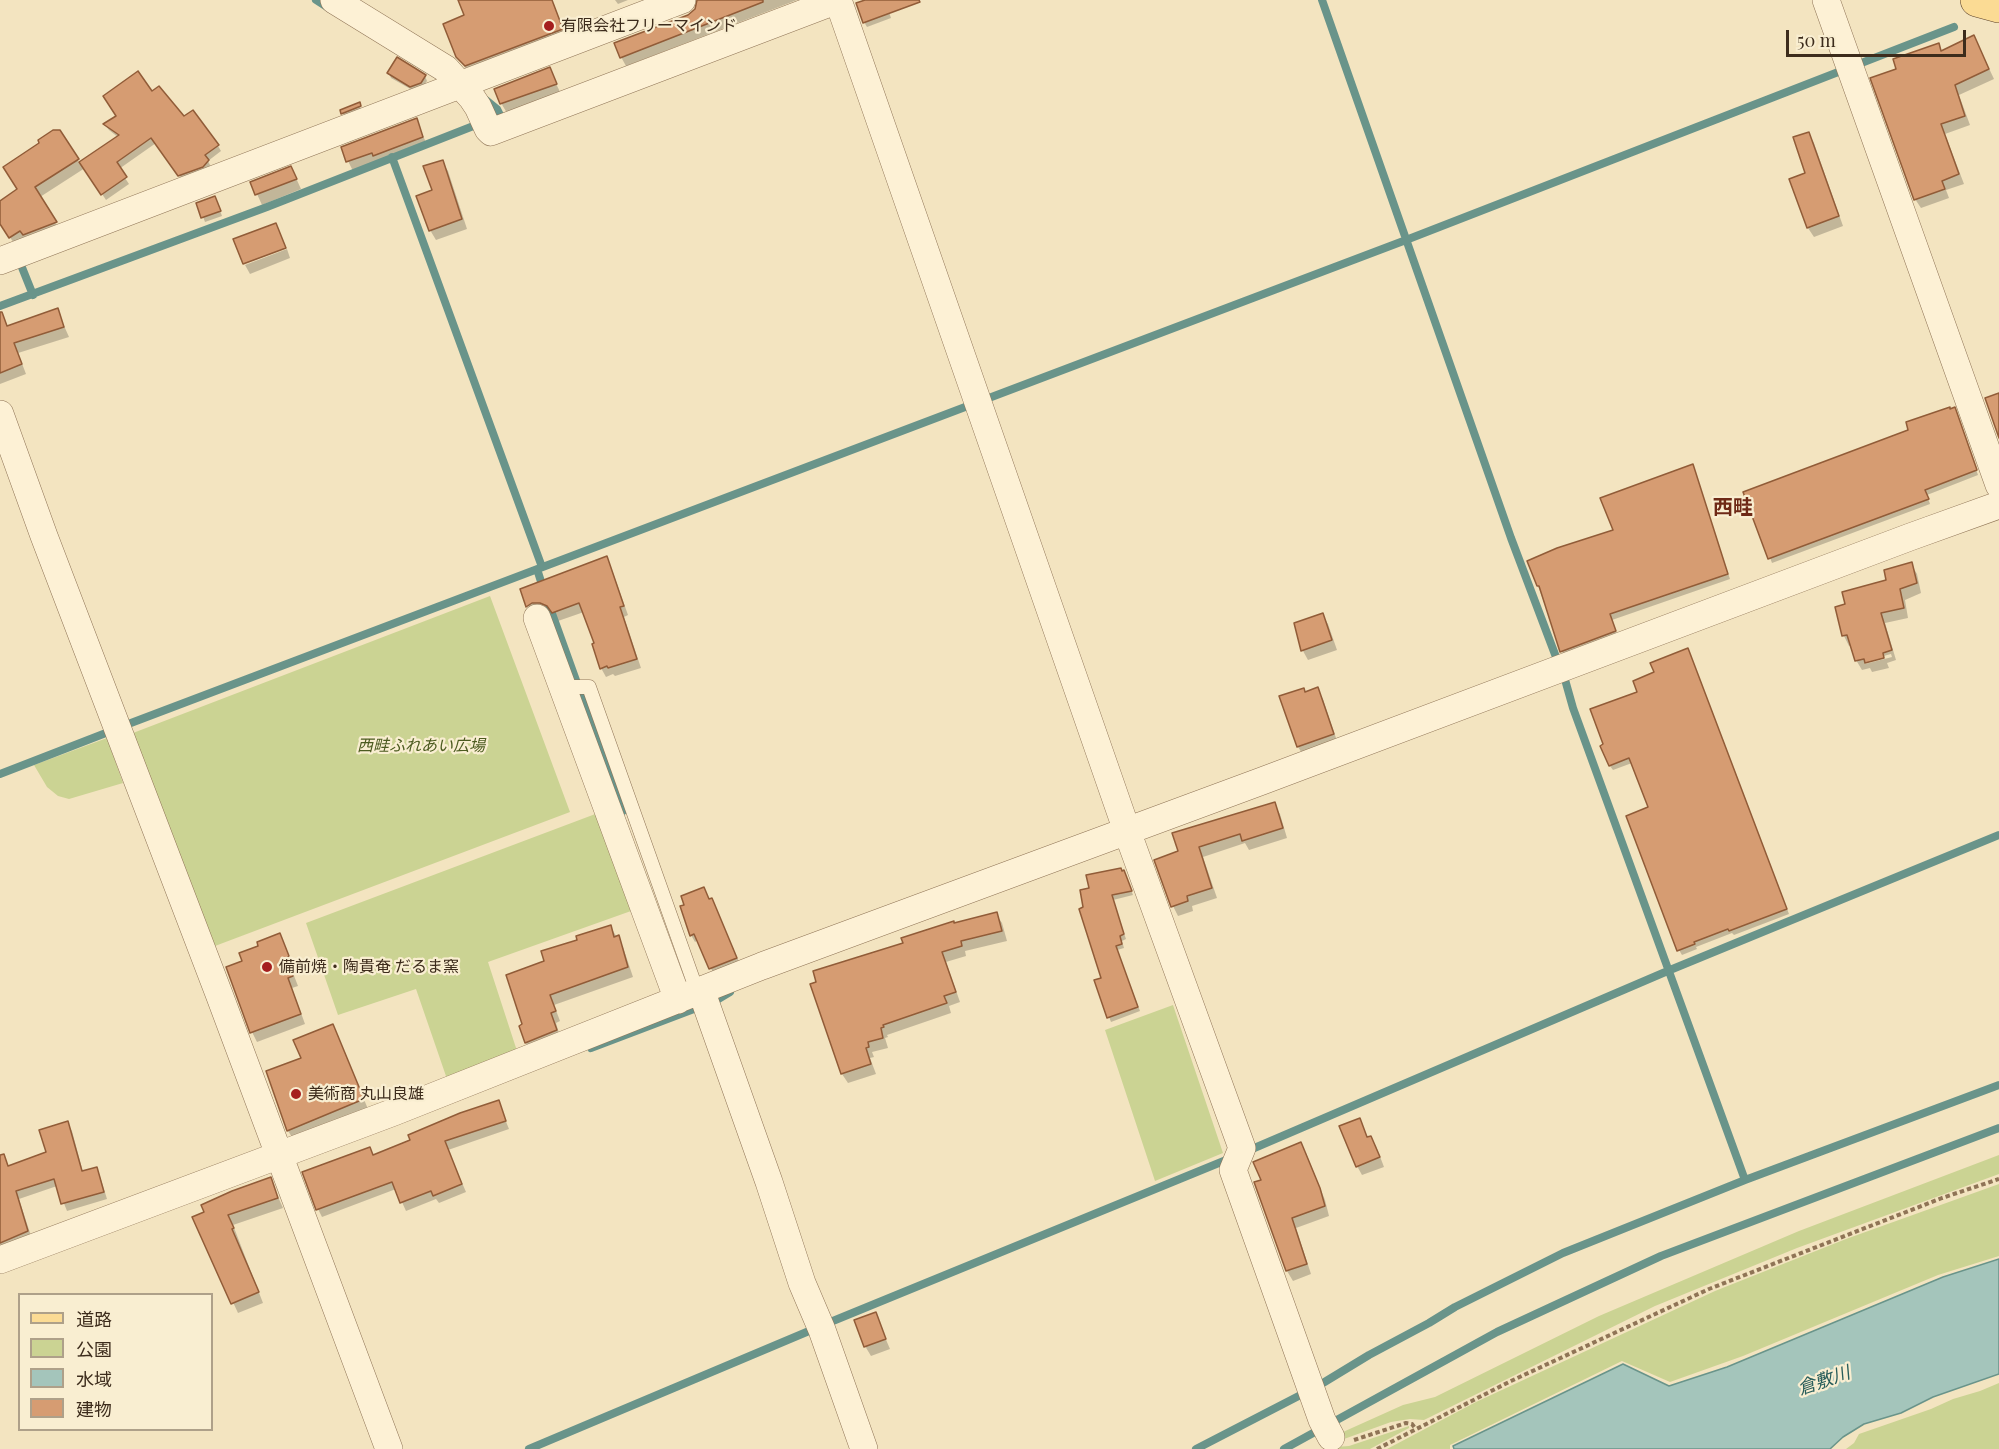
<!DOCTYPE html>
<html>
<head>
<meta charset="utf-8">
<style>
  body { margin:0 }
  #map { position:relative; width:1999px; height:1449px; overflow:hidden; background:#f3e4c0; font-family:"Playfair Display","Noto Sans JP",serif }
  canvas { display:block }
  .legend { position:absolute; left:18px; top:1293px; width:195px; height:138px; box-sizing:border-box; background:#f9eed1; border:2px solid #aea089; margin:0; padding:8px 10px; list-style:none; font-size:18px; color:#3d2c1c }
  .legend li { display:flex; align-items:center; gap:12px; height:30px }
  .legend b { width:30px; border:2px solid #aea089 }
  .scale { position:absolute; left:1786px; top:30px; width:180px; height:27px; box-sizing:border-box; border:3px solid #3d2c1c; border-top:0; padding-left:8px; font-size:18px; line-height:21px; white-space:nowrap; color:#3d2c1c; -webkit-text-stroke:4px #f9eed1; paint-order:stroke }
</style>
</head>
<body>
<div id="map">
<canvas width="1999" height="1449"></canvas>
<ul class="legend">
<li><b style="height:8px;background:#fbdb94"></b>道路</li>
<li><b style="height:16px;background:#cbd393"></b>公園</li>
<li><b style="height:16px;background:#a4c5bb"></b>水域</li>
<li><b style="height:16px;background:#d69c72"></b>建物</li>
</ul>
<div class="scale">50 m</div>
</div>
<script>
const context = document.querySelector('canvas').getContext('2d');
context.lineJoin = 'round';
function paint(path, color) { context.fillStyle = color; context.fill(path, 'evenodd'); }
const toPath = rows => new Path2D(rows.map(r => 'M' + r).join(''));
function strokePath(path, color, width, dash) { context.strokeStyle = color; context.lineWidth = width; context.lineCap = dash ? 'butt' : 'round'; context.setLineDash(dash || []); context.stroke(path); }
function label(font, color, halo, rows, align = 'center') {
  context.font = font + ' "Playfair Display","Noto Sans JP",serif'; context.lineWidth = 4.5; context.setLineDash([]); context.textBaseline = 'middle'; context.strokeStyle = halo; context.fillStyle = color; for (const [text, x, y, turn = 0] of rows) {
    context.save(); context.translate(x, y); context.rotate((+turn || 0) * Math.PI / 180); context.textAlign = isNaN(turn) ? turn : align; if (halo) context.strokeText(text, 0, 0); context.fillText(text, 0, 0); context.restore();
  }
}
paint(toPath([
  [490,596,570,812,215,946,133,733],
  [107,738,123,783,69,799,58,796,47,787,34,765],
  [598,813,631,911,488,962,517,1051,447,1079,416,989,338,1015,306,923],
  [1173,1005,1223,1153,1155,1181,1105,1030],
  [1999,1155,1999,1174,1797,1248,1655,1306,1424,1420,1410,1419,1391,1422,1344,1439,1340,1437,1343,1432,1403,1405,1435,1397,1599,1316,1799,1231],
  [1999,1184,1999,1256,1938,1275,1743,1356,1670,1382,1622,1361,1450,1445,1450,1449,1387,1449,1476,1402,1715,1291,1846,1239],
  [1999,1383,1999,1449,1846,1449,1854,1443,1859,1434,1931,1409,1953,1399,1980,1391],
  [1409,1426,1409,1428,1370,1449,1335,1449,1335,1447,1349,1446]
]), '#cbd393');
const water = toPath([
  [1999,1259,1999,1374,1933,1397,1901,1413,1864,1424,1843,1437,1830,1449,1454,1449,1453,1446,1623,1364,1669,1386,1727,1367,1943,1277,1999,1259]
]);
paint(water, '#a4c5bb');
strokePath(water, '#69948a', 1.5);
paint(toPath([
  [460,0,536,0,556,13,567,39,471,76,457,56,466,16],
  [615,0,628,0,618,4],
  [716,0,797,0,626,66,621,57],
  [869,0,885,0,891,18,867,27,864,22],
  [1938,45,1942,52,1979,47,1994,79,1959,95,1970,125,1945,134,1964,184,1946,190,1949,198,1921,208,1915,199,1898,70],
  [549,69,561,94,507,113,501,103],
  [389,73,425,76,427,81,423,87,414,91,391,78],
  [151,93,218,146,221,151,208,161,211,167,183,181,156,143,119,169,129,184,106,200,85,168,40,197,61,233,16,246,0,223,0,203,19,190,59,132,80,164,119,138,109,130,105,125],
  [359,104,362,111,345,117,343,113],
  [416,120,428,147,380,165,378,162,353,171,348,161],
  [1809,134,1814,143,1843,226,1814,237,1808,228,1791,180,1807,174],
  [442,162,448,171,467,229,436,240,430,230,434,191],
  [296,178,301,189,262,205,252,183],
  [217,202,222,216,205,222,198,204],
  [287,249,290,258,250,274,245,265],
  [57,310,69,337,18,353,26,374,0,384,0,330],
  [1957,414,1978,475,1927,495,1930,504,1772,563,1745,493],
  [1692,466,1730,579,1612,620,1618,637,1564,657,1538,586,1615,531],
  [606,558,611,567,628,615,624,617,641,668,615,676,613,674,606,677,601,668,596,644,584,612,558,621,554,615,546,611,532,615,522,590],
  [1911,564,1917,574,1921,593,1905,600,1908,618,1885,623,1896,660,1887,663,1889,668,1872,672,1870,668,1862,670,1856,660,1852,645,1849,646,1844,636,1836,608,1847,605,1888,581],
  [1891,654,1892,657,1865,664,1865,661],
  [1322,614,1328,624,1337,650,1308,660,1303,651,1295,624],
  [1690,654,1789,914,1734,935,1732,933,1696,947,1697,949,1682,955,1679,950,1650,808,1632,763,1613,770,1610,766,1639,692],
  [1317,689,1323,699,1338,744,1304,756,1298,747,1305,693],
  [1274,804,1280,814,1287,838,1249,850,1245,843,1203,857,1217,898,1192,906,1193,911,1178,916,1173,906,1180,852],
  [1126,876,1133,895,1113,900,1126,939,1122,941,1124,948,1117,950,1140,1011,1111,1022,1109,1017,1103,979,1085,909,1091,889],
  [709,901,715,907,740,964,714,975,698,940,695,942,691,935],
  [996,914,1002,923,1007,941,965,951,966,956,946,962,960,1002,949,1006,951,1013,887,1035,888,1037,885,1038,888,1048,872,1052,874,1057,870,1058,876,1074,848,1083,842,1074,905,944,954,924],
  [610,926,623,947,633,977,554,1005,560,1021,556,1023,561,1040,531,1052,526,1043,521,1026,524,1025,546,962,579,941],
  [279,935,293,967,291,968,298,986,292,988,305,1024,257,1042,252,1032,244,962,260,947],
  [333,1026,368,1109,294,1140,288,1131,268,1072,303,1059],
  [498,1102,509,1129,448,1150,466,1192,439,1203,436,1199,406,1211,396,1189,322,1217,318,1209,373,1156],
  [1359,1120,1368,1139,1370,1138,1376,1146,1384,1167,1362,1175,1357,1166],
  [67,1123,72,1131,83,1172,96,1168,100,1176,107,1199,67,1211,57,1186,19,1199,32,1239,0,1252,0,1171,48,1153],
  [1306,1153,1325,1200,1329,1216,1296,1228,1311,1274,1293,1281,1287,1271,1256,1183],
  [270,1179,283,1208,233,1225,263,1303,238,1313,194,1218],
  [875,1314,890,1349,871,1356,865,1346]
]), '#0003');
strokePath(toPath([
  [316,0,330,9],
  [1322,0,1511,538,1556,657],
  [486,100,497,109,500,115],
  [392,157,542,567],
  [21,265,33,295],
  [0,306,267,207,481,123],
  [537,569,544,591],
  [549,605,623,811],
  [1564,676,1573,708,1745,1180],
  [123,726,1406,240,1954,27],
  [0,774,111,731],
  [591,1048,715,1001,730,992],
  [1245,1152,1670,970,1999,835],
  [529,1449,828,1323,1231,1158],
  [1196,1449,1318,1386,1369,1355,1429,1323,1455,1307,1563,1253,1745,1180,1999,1085],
  [1284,1449,1497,1332,1661,1256,1999,1128]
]), '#69948a', 8);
const building = toPath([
  [458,0,552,0,563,29,465,66,456,57,443,24,464,15,458,0],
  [697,0,763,0,763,2,620,58,614,43,688,15,695,9,697,0],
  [865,0,919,0,920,2,863,23,856,3,865,0],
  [1974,35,1989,69,1955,85,1965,116,1941,124,1959,174,1942,181,1945,189,1914,200,1870,78,1896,69,1893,59,1939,43,1941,51,1974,35],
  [397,57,426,75,421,83,410,87,387,73,397,57],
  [550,67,557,84,500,104,494,89,550,67],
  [138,71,152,91,159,86,184,116,193,110,219,145,205,155,209,160,203,167,178,176,151,138,117,162,127,177,101,195,79,162,119,135,103,124,116,116,103,96,138,71],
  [360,102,361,106,341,114,340,110,360,102],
  [417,118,423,137,373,156,372,153,346,162,341,147,417,118],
  [53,130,60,130,79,159,35,187,57,222,23,235,20,231,9,238,0,224,0,201,17,189,3,167,39,143,38,140,53,130],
  [1809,132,1839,216,1807,228,1789,179,1805,173,1793,137,1809,132],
  [443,160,462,219,429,231,416,196,432,190,423,166,443,160],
  [291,166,297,179,255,195,250,182,291,166],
  [215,196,221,211,201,218,196,203,215,196],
  [276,223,286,248,243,264,233,239,276,223],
  [58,308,64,327,14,343,22,364,0,373,0,312,2,312,7,326,58,308],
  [1999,393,1999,438,1985,398,1999,393],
  [1950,407,1950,409,1955,407,1977,470,1925,490,1929,499,1768,559,1743,492,1908,430,1906,422,1950,407],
  [1693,464,1728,574,1610,614,1616,631,1560,652,1539,586,1537,586,1527,561,1557,548,1613,530,1600,498,1693,464],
  [607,556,624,606,620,607,637,659,608,668,607,666,600,669,592,644,594,643,579,603,552,613,547,606,540,603,532,603,526,607,520,589,607,556],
  [1912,562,1917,583,1900,589,1904,608,1881,613,1892,650,1883,653,1884,658,1865,663,1864,659,1855,661,1847,635,1842,636,1835,607,1845,604,1842,592,1886,580,1884,570,1912,562],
  [1323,613,1332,640,1301,651,1294,623,1323,613],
  [1688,648,1787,909,1729,931,1728,929,1694,942,1695,944,1677,951,1626,816,1648,807,1629,758,1609,766,1600,746,1603,744,1590,709,1637,692,1633,681,1654,672,1650,663,1688,648],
  [1318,687,1334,734,1297,747,1279,696,1304,688,1305,692,1318,687],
  [1275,802,1283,828,1242,841,1240,834,1199,847,1212,888,1187,896,1188,901,1171,907,1154,860,1178,851,1172,833,1275,802],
  [1121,868,1122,871,1124,870,1132,891,1112,895,1124,934,1120,936,1122,944,1116,946,1138,1007,1107,1018,1094,980,1101,978,1079,909,1083,907,1080,890,1089,888,1086,875,1121,868],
  [704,887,709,899,712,898,737,958,709,969,694,934,690,936,680,906,684,905,681,896,704,887],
  [997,912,1002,931,961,941,962,946,942,952,956,992,944,996,947,1003,883,1025,884,1027,881,1028,883,1038,868,1042,869,1047,866,1048,871,1064,841,1074,810,984,816,982,813,971,903,943,901,938,954,921,954,923,997,912],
  [611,925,614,937,619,935,628,967,550,995,556,1011,551,1013,557,1030,525,1043,519,1026,522,1024,506,975,544,961,541,951,577,940,576,936,611,925],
  [280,933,289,956,286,958,293,976,288,978,301,1014,250,1033,226,967,242,961,239,953,258,946,257,942,280,933],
  [333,1024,364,1099,287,1131,266,1071,301,1058,293,1040,333,1024],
  [499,1100,506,1121,445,1141,462,1184,433,1196,431,1191,400,1203,392,1182,316,1210,302,1172,370,1147,373,1155,410,1140,408,1135,460,1113,499,1100],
  [1360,1118,1367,1137,1371,1136,1380,1157,1356,1167,1339,1126,1360,1118],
  [68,1121,82,1171,97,1167,104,1192,61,1204,54,1179,16,1191,28,1231,0,1243,0,1155,4,1154,8,1166,46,1152,39,1130,68,1121],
  [1301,1142,1320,1188,1325,1206,1292,1218,1307,1264,1286,1271,1254,1182,1261,1180,1253,1162,1301,1142],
  [271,1177,278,1198,228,1215,234,1228,232,1229,259,1292,231,1304,192,1217,204,1212,201,1205,232,1191,271,1177],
  [876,1312,886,1339,864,1347,854,1320,876,1312]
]);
paint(building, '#d69c72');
strokePath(building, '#915c38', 1.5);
const lane = toPath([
  [564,687,589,687,697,991]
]);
const street = toPath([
  [334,0,446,69,472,98,478,107,488,129,491,132,838,0,1127,831,1242,1148,1233,1170,1322,1420,1331,1437],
  [1826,0,1999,485],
  [0,261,682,0],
  [0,414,44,536,219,994,389,1449],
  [537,618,678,1000],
  [701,990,769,1182,802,1283,822,1330,864,1449],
  [0,1260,394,1112,762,966,1262,781,1910,537,1999,505]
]);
const primary = toPath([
  [1977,0,1999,6]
]);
strokePath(lane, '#8f7456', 15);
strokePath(street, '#8f7456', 28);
strokePath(primary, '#5c422a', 34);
strokePath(toPath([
  [1354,1440,1406,1423,1412,1424,1415,1428],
  [1377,1449,1511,1381,1709,1289,1942,1198,1999,1179]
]), '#8f7456', 4, [4.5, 3]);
strokePath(lane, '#fdf1d5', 14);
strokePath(street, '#fdf1d5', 27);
strokePath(primary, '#fbdb94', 33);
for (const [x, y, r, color] of [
  [549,26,6,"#a51e1e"],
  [267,967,6,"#a51e1e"],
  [296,1094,6,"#a51e1e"]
]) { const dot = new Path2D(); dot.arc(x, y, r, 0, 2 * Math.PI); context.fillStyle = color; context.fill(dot); strokePath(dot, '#f9eed1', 2); }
label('16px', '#3d2c1c', '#f9eed1', [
  ["有限会社フリーマインド",561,26],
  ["備前焼・陶貴奄 だるま窯",279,967],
  ["美術商 丸山良雄",308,1094]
], 'left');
label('italic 16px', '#4c5b20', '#f9eed1', [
  ["西畦ふれあい広場",421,746]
]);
label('italic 18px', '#295e5b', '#f9eed1', [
  ["倉敷川",1824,1381,-19]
]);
label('bold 20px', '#6e2916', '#f9eed1', [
  ["西畦",1733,508]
]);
</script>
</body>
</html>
